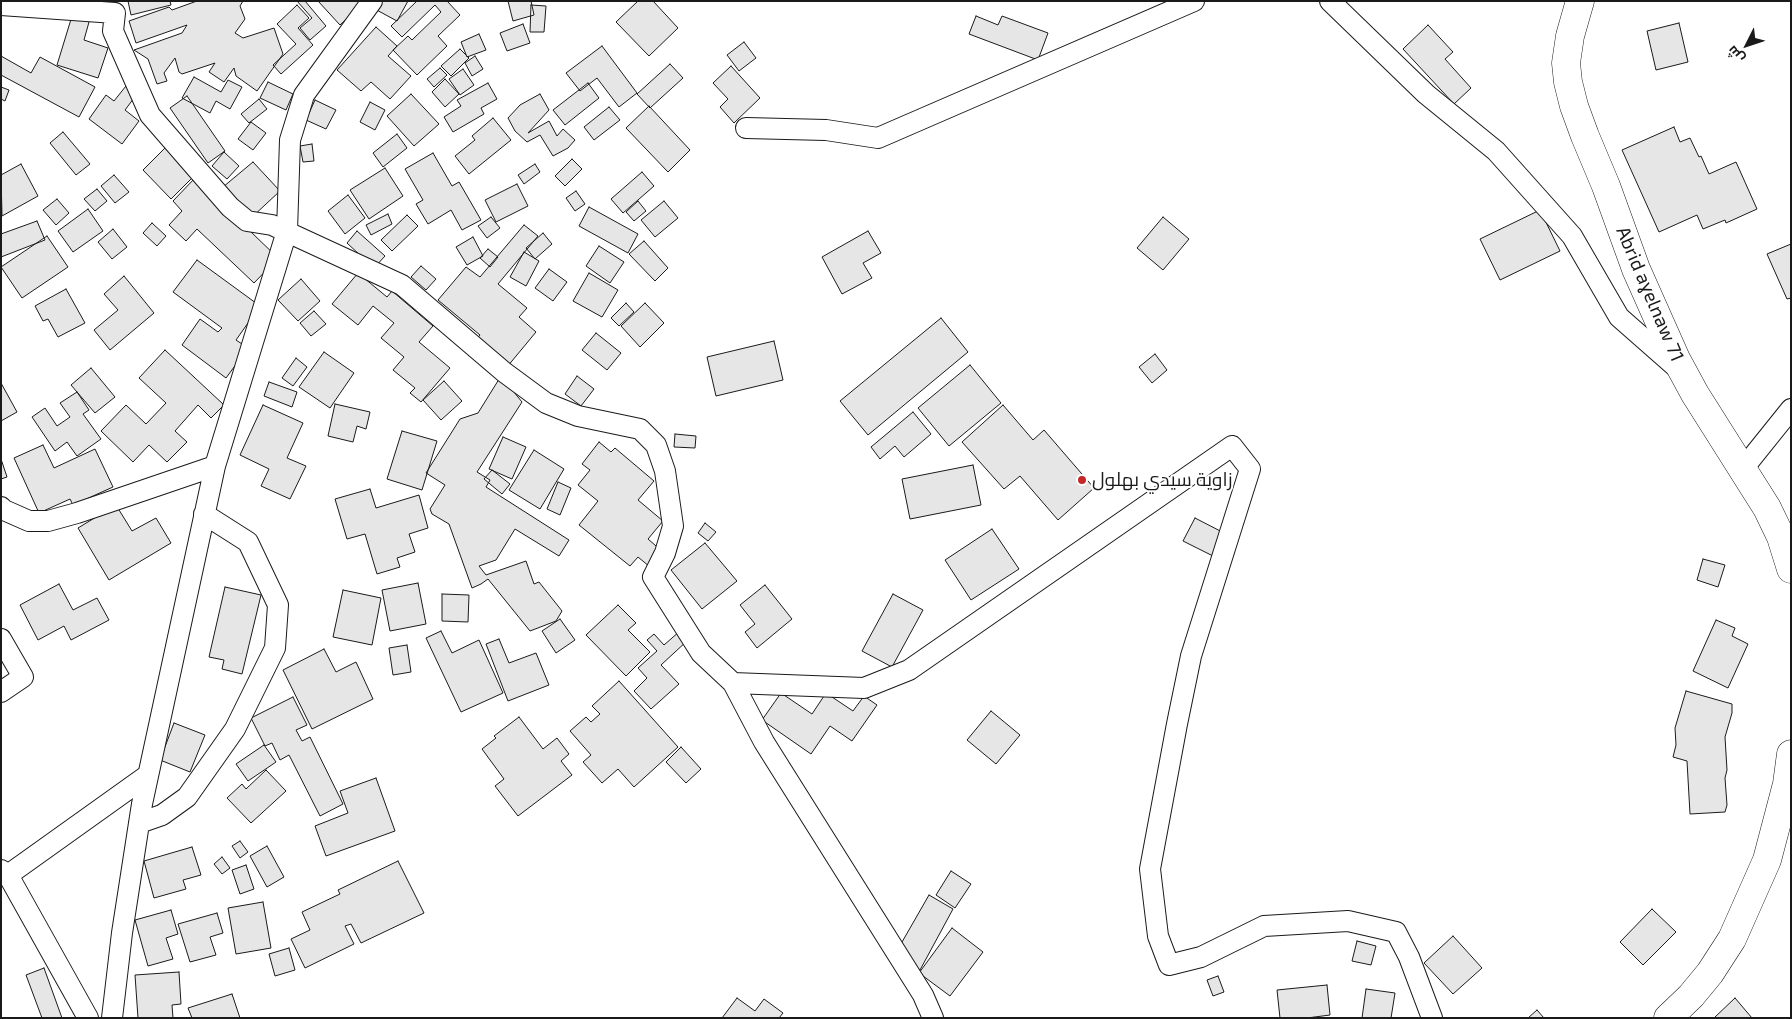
<!DOCTYPE html>
<html>
<head>
<meta charset="utf-8">
<style>
  body { margin:0 }
  #map { position:relative; width:1792px; height:1019px; overflow:hidden; background:#fff; font-family:"Exo 2",Cairo,sans-serif }
  canvas { display:block }
  .frame { position:absolute; inset:0; border:2px solid #1a1a1a; pointer-events:none }
  .north { position:absolute; left:1722px; top:20px; width:50px; height:50px; -webkit-text-stroke:4px #fff; paint-order:stroke; rotate:229deg; font-size:14px; font-weight:700; line-height:20px; text-align:center; color:#1a1a1a }
  .north::after { content:''; display:block; margin:auto; width:18px; height:22px; background:#1a1a1a; clip-path:polygon(50% 0,100% 100%,50% 72%,0 100%) }
</style>
</head>
<body>
<div id="map">
<canvas width="1792" height="1019"></canvas>
<div class="frame"></div>
<div class="north">ش</div>
</div>
<script>
const context = document.querySelector('canvas').getContext('2d');
context.lineJoin = 'round';
function paint(path, color) { context.fillStyle = color; context.fill(path, 'evenodd'); }
const toPath = rows => new Path2D(rows.map(r => 'M' + r).join(''));
function strokePath(path, color, width, dash) { context.strokeStyle = color; context.lineWidth = width; context.lineCap = dash ? 'butt' : 'round'; context.setLineDash(dash || []); context.stroke(path); }
function label(font, color, halo, rows, align = 'center') {
  context.font = font + ' "Exo 2",Cairo,sans-serif'; context.lineWidth = 4; context.setLineDash([]); context.textBaseline = 'middle'; context.strokeStyle = halo; context.fillStyle = color; for (const [text, x, y, turn = 0] of rows) {
    context.save(); context.translate(x, y); context.rotate((+turn || 0) * Math.PI / 180); context.textAlign = isNaN(turn) ? turn : align; if (halo) context.strokeText(text, 0, 0); context.fillText(text, 0, 0); context.restore();
  }
}
const building = toPath([
  [128,1,170,1,171,5,131,15,128,1],
  [197,1,243,1,240,6,245,19,235,33,243,38,274,28,283,54,257,91,236,76,234,68,224,82,209,72,215,63,182,74,179,72,175,58,164,73,167,81,157,84,148,59,134,50,182,33,187,25,136,43,129,21,169,7,172,10,197,1],
  [297,1,305,1,326,26,310,40,300,28,312,18,297,1],
  [318,1,366,1,340,25,318,1],
  [376,1,408,1,397,21,373,8,376,1],
  [417,1,447,1,460,15,438,36,447,46,417,75,393,50,408,36,412,40,441,12,435,5,402,37,391,26,417,1],
  [508,1,531,1,534,15,513,21,508,1],
  [638,1,653,1,678,28,649,56,616,22,638,1],
  [297,5,309,18,298,28,313,45,281,74,273,65,296,44,277,24,297,5],
  [531,5,546,6,544,32,530,32,531,5],
  [72,16,89,22,84,40,108,48,98,78,57,65,72,16],
  [976,16,998,25,1002,16,1048,33,1038,60,969,34,976,16],
  [1679,23,1688,62,1656,70,1647,31,1679,23],
  [523,24,530,43,507,51,500,33,523,24],
  [1428,25,1453,52,1445,59,1471,88,1454,104,1403,49,1428,25],
  [376,27,397,46,388,56,411,76,390,99,371,82,361,91,337,70,376,27],
  [479,34,486,50,467,57,461,42,479,34],
  [744,42,756,58,739,71,727,55,744,42],
  [602,46,637,93,619,107,597,78,580,91,566,73,602,46],
  [460,49,469,58,451,76,441,66,460,49],
  [1,56,31,73,40,57,95,87,79,117,1,75,1,56],
  [475,56,483,69,472,76,465,63,475,56],
  [670,64,683,78,650,108,637,94,670,64],
  [731,66,760,98,734,123,720,107,728,99,713,83,731,66],
  [440,68,447,75,434,87,427,79,440,68],
  [463,69,474,85,460,95,449,79,463,69],
  [194,77,221,92,228,80,242,87,230,109,216,101,210,113,182,98,194,77],
  [445,79,459,94,445,107,432,92,445,79],
  [268,82,293,94,286,110,260,98,268,82],
  [488,83,497,99,481,108,484,114,453,132,444,117,461,106,457,100,488,83],
  [588,83,599,98,565,125,553,110,588,83],
  [126,86,137,94,125,110,139,121,122,144,89,119,106,95,114,101,126,86],
  [1,87,9,90,5,101,1,99,1,87],
  [411,94,439,124,414,146,387,116,411,94],
  [540,94,549,110,528,133,549,121,557,136,563,129,575,140,568,148,553,156,540,135,527,142,515,131,508,118,520,105,540,94],
  [187,96,225,151,208,163,170,108,187,96],
  [259,99,267,109,249,123,241,114,259,99],
  [315,100,336,110,326,129,306,120,315,100],
  [370,102,385,110,375,130,360,122,370,102],
  [649,106,690,150,668,172,626,128,649,106],
  [609,107,620,120,594,140,584,127,609,107],
  [493,118,511,140,469,174,455,156,475,140,472,136,493,118],
  [251,122,266,133,253,150,238,139,251,122],
  [1674,127,1680,142,1690,138,1699,157,1701,156,1709,174,1736,162,1757,209,1726,223,1725,220,1703,229,1697,215,1659,232,1622,150,1674,127],
  [63,132,90,164,76,175,50,143,63,132],
  [397,134,407,148,383,167,373,153,397,134],
  [312,144,314,161,303,162,300,146,312,144],
  [167,146,195,175,171,199,143,170,167,146],
  [224,152,239,166,227,179,212,166,224,152],
  [433,153,452,186,459,182,481,220,462,230,451,210,428,224,416,204,423,200,405,169,433,153],
  [572,159,582,169,565,186,555,176,572,159],
  [253,162,280,191,251,218,223,187,253,162],
  [21,164,38,196,2,216,1,175,21,164],
  [535,164,540,172,524,184,518,175,535,164],
  [385,168,403,196,369,219,350,190,385,168],
  [642,172,654,186,623,213,611,199,642,172],
  [114,175,129,192,115,203,101,186,114,175],
  [195,178,278,258,254,283,197,229,186,241,169,225,182,211,173,201,195,178],
  [517,184,528,206,496,222,485,200,517,184],
  [97,189,107,201,95,211,84,199,97,189],
  [576,191,585,204,575,211,566,198,576,191],
  [348,195,365,218,345,234,328,211,348,195],
  [57,199,69,213,56,225,43,210,57,199],
  [638,201,646,211,634,221,626,212,638,201],
  [664,201,678,218,655,237,641,220,664,201],
  [589,207,638,234,628,253,579,226,589,207],
  [88,209,103,231,73,252,58,231,88,209],
  [1540,210,1560,251,1500,280,1480,239,1540,210],
  [388,214,392,224,371,235,366,225,388,214],
  [407,215,418,226,392,251,381,240,407,215],
  [491,217,500,228,487,238,478,226,491,217],
  [1163,217,1189,239,1163,270,1137,248,1163,217],
  [37,221,45,240,1,257,1,234,37,221],
  [152,223,166,236,157,246,143,233,152,223],
  [524,225,538,236,498,284,527,308,519,317,536,332,507,367,475,341,480,335,438,300,466,267,480,277,524,225],
  [113,229,127,247,112,259,98,242,113,229],
  [357,231,385,256,374,268,347,243,357,231],
  [868,231,881,253,863,263,872,278,842,294,822,257,868,231],
  [543,233,552,244,535,259,526,248,543,233],
  [47,236,68,267,22,298,1,267,47,236],
  [473,237,483,256,467,265,456,247,473,237],
  [644,241,668,268,655,281,629,254,644,241],
  [1791,244,1791,298,1787,299,1767,254,1791,244],
  [599,246,624,262,610,283,586,266,599,246],
  [488,249,498,257,490,267,480,258,488,249],
  [524,252,539,261,526,286,510,277,524,252],
  [197,260,260,306,236,340,248,348,226,378,182,345,200,319,218,332,222,328,173,292,197,260],
  [421,266,436,279,426,290,411,277,421,266],
  [549,269,567,282,553,301,535,288,549,269],
  [358,273,387,297,392,291,433,326,419,342,450,368,421,402,410,393,415,388,393,370,404,357,381,338,394,323,373,306,358,325,332,304,358,273],
  [589,273,618,290,602,317,573,301,589,273],
  [124,276,154,313,110,350,94,330,118,310,104,294,124,276],
  [301,279,320,301,298,321,278,300,301,279],
  [66,289,85,323,58,337,48,319,43,321,35,306,66,289],
  [626,303,634,312,619,326,611,318,626,303],
  [645,303,664,323,640,347,621,326,645,303],
  [314,311,326,324,311,336,300,323,314,311],
  [941,318,968,352,868,435,840,401,941,318],
  [596,333,621,353,607,370,582,350,596,333],
  [774,341,783,380,716,396,707,357,774,341],
  [165,350,224,405,211,418,198,405,175,431,187,442,167,462,149,445,133,462,101,431,126,405,146,424,166,403,139,378,165,350],
  [324,352,354,373,330,408,299,387,324,352],
  [1155,354,1167,370,1152,383,1139,367,1155,354],
  [296,358,307,367,293,386,282,378,296,358],
  [970,365,1001,403,949,446,918,408,970,365],
  [91,368,115,397,95,413,71,385,91,368],
  [501,376,522,402,477,472,490,480,486,487,569,540,559,556,515,529,496,560,479,566,486,575,526,561,534,584,539,582,562,611,556,621,530,631,488,579,481,584,472,588,449,524,432,514,430,509,445,485,426,473,460,419,478,413,501,376],
  [577,376,594,389,581,406,565,394,577,376],
  [444,381,462,401,441,420,423,400,444,381],
  [269,382,297,392,292,407,264,396,269,382],
  [1,383,17,412,1,421,1,383],
  [77,392,89,410,83,414,101,439,77,456,67,442,55,451,32,417,45,408,57,426,70,417,60,403,77,392],
  [335,404,370,412,366,429,357,426,353,442,328,436,335,404],
  [263,405,303,423,287,458,306,466,290,499,261,486,269,469,240,455,263,405],
  [1003,405,1033,440,1044,430,1094,488,1058,520,1020,476,1004,489,962,442,1003,405],
  [913,412,931,434,904,457,895,446,880,459,871,447,913,412],
  [402,431,437,441,422,490,387,479,402,431],
  [675,434,696,436,695,448,674,447,675,434],
  [503,437,526,447,512,479,489,469,503,437],
  [599,442,611,452,615,448,654,481,638,500,663,521,648,539,663,552,650,567,638,557,630,566,579,525,598,501,578,485,590,470,582,464,599,442],
  [43,445,54,468,95,449,113,487,73,505,70,499,39,513,14,458,43,445],
  [534,450,564,469,540,509,509,490,534,450],
  [1,459,7,477,1,479,1,459],
  [973,465,981,505,910,519,902,479,973,465],
  [492,470,510,484,502,494,484,479,492,470],
  [558,482,571,488,560,515,547,509,558,482],
  [370,489,376,508,419,495,428,528,409,534,415,552,397,558,400,567,377,574,365,534,347,539,335,499,370,489],
  [116,505,132,531,156,518,171,543,109,580,78,528,116,505],
  [1195,518,1228,535,1217,558,1183,541,1195,518],
  [705,523,716,532,708,541,698,533,705,523],
  [992,529,1019,569,971,600,945,560,992,529],
  [705,543,737,581,702,609,671,570,705,543],
  [1703,559,1725,565,1718,587,1697,580,1703,559],
  [418,583,426,624,390,631,382,590,418,583],
  [59,584,73,610,97,598,109,620,71,640,64,626,38,640,20,605,59,584],
  [765,585,792,619,757,648,745,632,755,624,740,605,765,585],
  [225,587,261,595,242,674,222,669,224,660,209,657,225,587],
  [343,590,381,598,372,645,333,637,343,590],
  [442,594,469,595,468,622,442,621,442,594],
  [893,594,923,610,892,667,862,651,893,594],
  [618,605,636,623,628,630,650,652,626,676,586,635,618,605],
  [560,619,575,640,556,653,542,631,560,619],
  [1716,620,1735,628,1732,636,1748,644,1728,688,1693,671,1716,620],
  [441,631,452,653,479,640,503,693,461,712,426,638,441,631],
  [680,631,688,640,661,665,679,684,651,709,634,691,647,678,638,668,657,651,647,640,654,634,664,645,680,631],
  [499,639,509,663,536,653,549,685,508,701,486,644,499,639],
  [407,645,411,672,393,675,389,648,407,645],
  [324,649,336,672,356,662,373,699,312,729,283,670,324,649],
  [619,681,678,747,634,787,618,769,602,783,583,762,591,755,570,731,586,717,591,722,600,714,592,706,619,681],
  [1686,691,1732,704,1732,713,1725,737,1727,770,1725,778,1727,805,1725,812,1690,814,1687,761,1673,757,1676,745,1675,728,1686,691],
  [781,693,812,714,826,693,853,711,864,696,877,705,852,741,830,726,811,754,762,720,781,693],
  [293,697,307,725,296,730,302,741,310,737,343,804,320,816,289,755,280,760,272,743,265,746,251,718,293,697],
  [991,711,1020,735,996,764,967,740,991,711],
  [519,717,543,749,557,738,569,754,561,761,572,775,518,816,495,786,504,779,482,749,496,738,494,736,519,717],
  [174,723,205,735,190,772,160,760,174,723],
  [264,745,276,762,248,781,236,764,264,745],
  [681,747,701,769,686,783,666,762,681,747],
  [266,770,286,791,251,823,227,798,242,784,246,789,266,770],
  [376,778,395,831,326,856,315,826,348,813,340,791,376,778],
  [240,841,248,852,240,858,232,846,240,841],
  [267,846,284,877,267,887,250,856,267,846],
  [192,847,201,875,183,880,186,889,154,898,144,861,192,847],
  [222,857,230,868,222,874,214,864,222,857],
  [398,861,424,913,361,943,351,924,345,926,354,944,305,968,291,939,310,930,302,912,340,894,338,890,398,861],
  [246,865,254,889,240,894,232,870,246,865],
  [951,871,971,884,955,908,936,895,951,871],
  [929,895,953,909,920,970,894,956,929,895],
  [263,902,271,948,236,954,228,908,263,902],
  [1652,909,1676,932,1643,965,1620,942,1652,909],
  [171,910,178,934,166,938,173,959,148,966,135,920,171,910],
  [217,913,223,933,210,937,216,955,190,962,178,924,217,913],
  [952,928,983,952,950,996,919,973,952,928],
  [1453,936,1482,968,1453,994,1424,963,1453,936],
  [1357,941,1376,946,1371,965,1352,961,1357,941],
  [289,948,295,970,275,976,269,954,289,948],
  [44,968,62,1018,42,1018,26,975,44,968],
  [179,972,181,1004,172,1005,173,1018,138,1018,135,975,179,972],
  [1218,976,1224,992,1213,996,1207,980,1218,976],
  [1327,985,1330,1015,1307,1018,1280,1018,1277,990,1327,985],
  [1366,989,1395,993,1391,1018,1362,1018,1366,989],
  [232,994,240,1018,192,1018,188,1008,232,994],
  [737,998,755,1011,764,999,783,1013,779,1018,722,1018,737,998],
  [1735,998,1752,1018,1714,1018,1735,998],
  [1537,1010,1544,1018,1528,1018,1537,1010]
]);
paint(building, '#e6e6e6');
strokePath(building, '#1a1a1a', 1);
const street = toPath([
  [1330,1,1426,94,1496,151,1572,236,1619,317,1677,368],
  [1,5,115,13,113,31,150,115,230,207,247,221,272,225,402,285,504,372,546,403,578,416,640,429,656,445,665,471,673,526,665,553,653,577,701,653,733,683,864,688,909,670,1232,446,1250,469,1191,656,1177,724,1150,869,1158,936,1169,965,1201,957,1264,926,1348,921,1396,932,1409,957,1432,1018],
  [746,128,826,130,878,138,1194,1],
  [1742,470,1791,409],
  [1,507,4,510,29,521,48,521,77,513,215,466],
  [1,639,23,677,1,692],
  [733,683,764,742,923,995,933,1018],
  [139,823,162,815,187,797,235,729,275,648,278,605,248,542,204,514],
  [1,870,8,875,88,1018],
  [8,875,148,775],
  [112,1018,122,933,142,804,215,466,287,231,290,140,304,95,372,1]
]);
const primary = toPath([
  [1580,1,1570,36,1566,63,1568,82,1574,106,1585,136,1606,186,1636,269,1676,359,1695,394,1767,508,1781,537,1791,569],
  [1668,1018,1691,996,1710,973,1732,939,1767,860,1787,784,1791,754]
]);
strokePath(street, '#1a1a1a', 22);
strokePath(primary, '#1a1a1a', 29);
strokePath(street, '#fff', 20);
strokePath(primary, '#fff', 28);
for (const [x, y, r, color] of [
  [1082,480,5,"#c62828"]
]) { const dot = new Path2D(); dot.arc(x, y, r, 0, 2 * Math.PI); context.fillStyle = color; context.fill(dot); strokePath(dot, '#fff', 2); }
label('19px', '#1a1a1a', '#fff', [
  ["Abrid aɣelnaw 71",1650,294,67]
]);
label('19px', '#1a1a1a', '#fff', [
  ["زاوية سيدي بهلول",1092,480]
], 'left');
</script>
</body>
</html>
